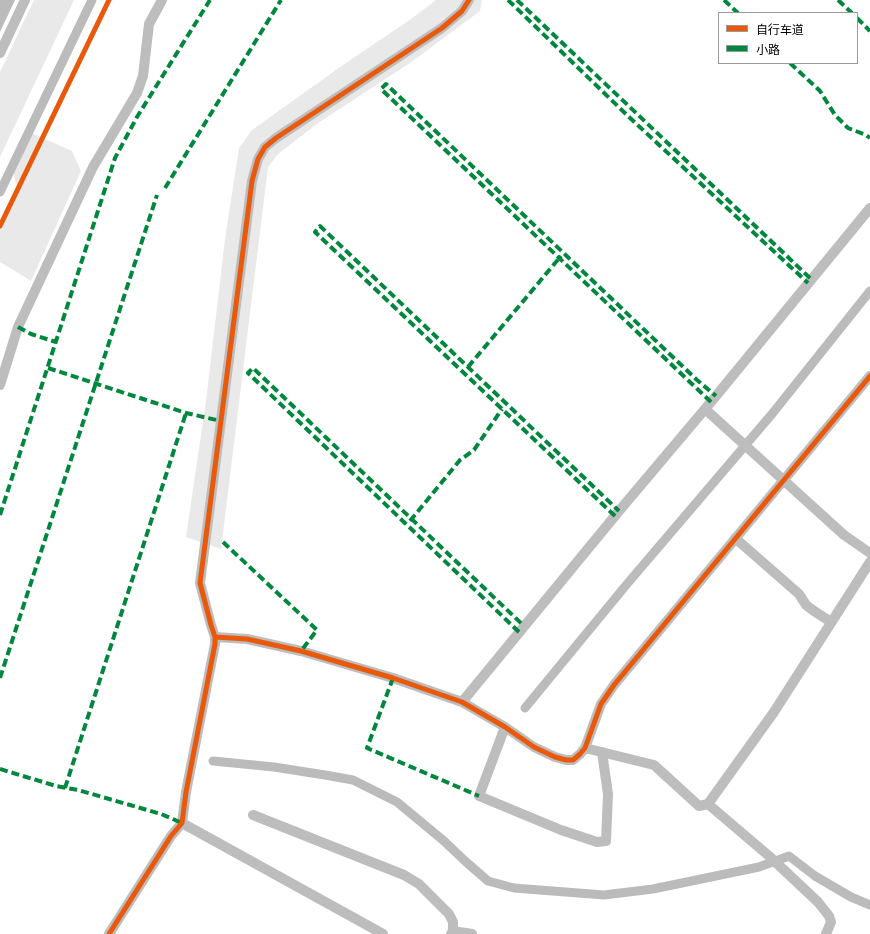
<!DOCTYPE html>
<html>
<head>
<meta charset="utf-8">
<style>
  body { margin:0 }
  #map { position:relative; width:870px; height:934px; overflow:hidden; background:#fff; font-family:Inter,"Noto Sans SC",sans-serif }
  canvas { display:block }
  .legend { position:absolute; left:718px; top:12px; width:140px; height:52px; box-sizing:border-box; background:#fff; border:1px solid #999; margin:0; padding:5px 7px; list-style:none; font-size:12px; color:#000 }
  .legend li { display:flex; align-items:center; gap:8px; height:20px }
  .legend b { width:20px; border:1px solid #999 }
</style>
</head>
<body>
<div id="map">
<canvas width="870" height="934"></canvas>
<ul class="legend">
<li><b style="height:5px;background:#e8590c"></b>自行车道</li>
<li><b style="height:5px;background:#00873e"></b>小路</li>
</ul>
</div>
<script>
const context = document.querySelector('canvas').getContext('2d');
context.lineJoin = 'round';
function paint(path, color) { context.fillStyle = color; context.fill(path, 'evenodd'); }
const toPath = rows => new Path2D(rows.map(r => 'M' + r).join(''));
function strokePath(path, color, width, dash) { context.strokeStyle = color; context.lineWidth = width; context.lineCap = dash ? 'butt' : 'round'; context.setLineDash(dash || []); context.stroke(path); }
paint(toPath([
  [34,0,74,0,0,157,0,72],
  [436,0,482,0,480,11,410,63,318,123,278,154,268,167,221,549,186,537,206,401,225,239,239,148,252,130,343,65,411,19],
  [27,131,72,151,81,171,31,281,0,262,0,224,18,191,11,165]
]), '#e9e9e9');
paint(toPath([
  [0,0,15,0,0,32]
]), '#bbb');
strokePath(toPath([
  [0,192,92,0],
  [525,708,627,584,772,414,870,291],
  [213,761,274,767,325,775,353,780,397,802,444,841,465,861,488,881,514,888,604,895,653,889,759,867,789,856,815,876,851,897,870,905]
]), '#bbb', 9);
strokePath(toPath([
  [0,53,25,0],
  [0,385,18,327,93,167,137,93,143,76,149,24,162,0],
  [705,409,844,535,870,553],
  [735,538,799,594,806,605,814,611,831,622],
  [215,637,247,639,301,651,393,678,462,702,505,727,534,747,555,757,566,760,573,760,580,754,585,748,601,704,614,685,870,376],
  [462,702,619,511,716,396,870,208],
  [505,727,479,796,561,830,597,842,606,841,608,794,602,752],
  [585,748,654,765,699,806,708,804,769,856,818,902,829,916,831,922,826,934],
  [708,804,774,712,870,562],
  [253,815,404,875,419,884,449,914,453,922,453,931,451,934],
  [182,823,383,934],
  [453,931,472,934],
  [109,934,171,836,182,823,186,792,215,644,215,637,211,625,200,583,252,181,258,159,265,147,276,138,442,28,462,11,469,0]
]), '#bdbdbd', 10);
strokePath(toPath([
  [508,0,629,117,808,283],
  [517,0,811,279],
  [724,0,738,13],
  [838,0,852,13],
  [857,18,870,31],
  [790,63,820,91,835,115,848,128,866,135,870,138],
  [165,188,281,0],
  [18,327,31,334,56,342],
  [468,367,561,256],
  [48,368,186,413,221,421],
  [711,402,381,89,386,84,697,380,716,396],
  [0,515,115,158,137,117,210,0],
  [615,516,315,232,320,226,619,511],
  [410,521,460,460,474,450,502,409],
  [223,542,317,630,301,651],
  [519,632,248,373,253,368,524,626],
  [0,678,157,195],
  [393,678,367,748,479,796],
  [0,769,56,786,78,790,130,805,161,814,182,823],
  [65,788,186,413]
]), '#00873e', 4, [8, 4]);
strokePath(toPath([
  [0,226,109,0],
  [215,637,247,639,301,651,393,678,462,702,505,727,534,747,555,757,566,760,573,760,580,754,585,748,601,704,614,685,870,376],
  [109,934,171,836,182,823,186,792,215,644,215,637,211,625,200,583,252,181,258,159,265,147,276,138,442,28,462,11,469,0]
]), '#e8590c', 5);
</script>
</body>
</html>
